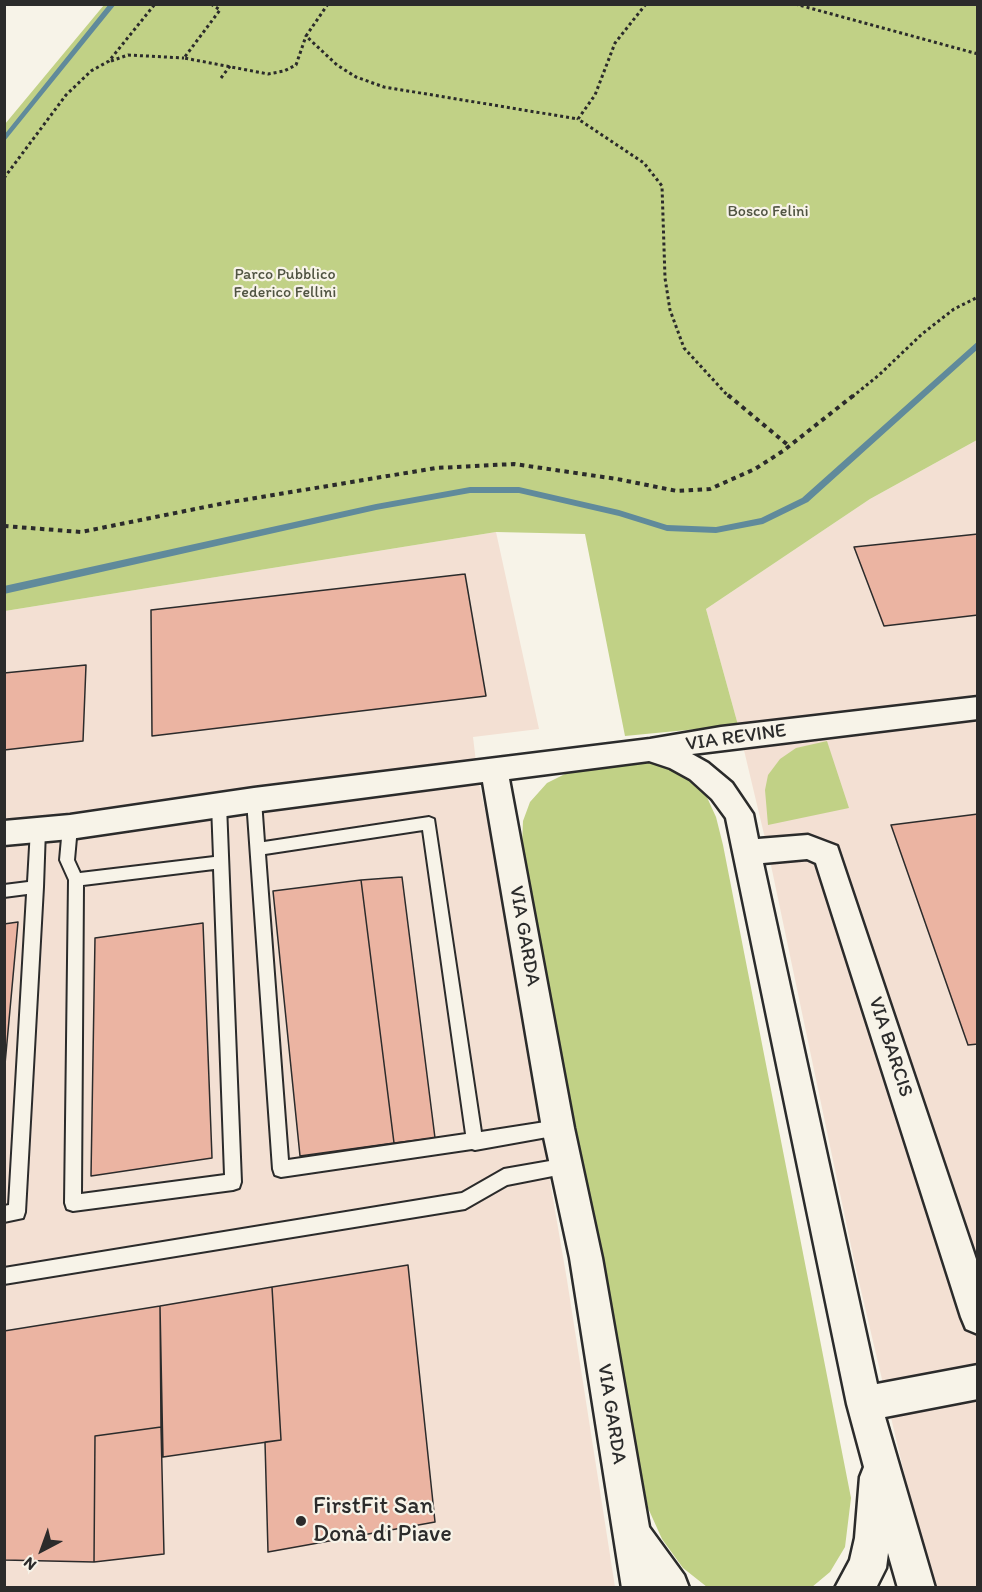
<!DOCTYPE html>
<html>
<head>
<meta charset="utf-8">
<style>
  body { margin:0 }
  #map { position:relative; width:982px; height:1592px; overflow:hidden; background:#f7f3e8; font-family:Itim,sans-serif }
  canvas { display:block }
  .frame { position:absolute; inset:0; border:6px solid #2b2b2b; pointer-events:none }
  .north { position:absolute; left:12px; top:1520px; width:60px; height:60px; -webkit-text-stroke:4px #f7f3e8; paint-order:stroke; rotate:221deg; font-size:16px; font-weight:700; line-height:24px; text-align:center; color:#2b2b2b }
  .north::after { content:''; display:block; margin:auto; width:21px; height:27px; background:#2b2b2b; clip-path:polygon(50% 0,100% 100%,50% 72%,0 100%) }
</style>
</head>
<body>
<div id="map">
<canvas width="982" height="1592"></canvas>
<div class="frame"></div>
<div class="north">N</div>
</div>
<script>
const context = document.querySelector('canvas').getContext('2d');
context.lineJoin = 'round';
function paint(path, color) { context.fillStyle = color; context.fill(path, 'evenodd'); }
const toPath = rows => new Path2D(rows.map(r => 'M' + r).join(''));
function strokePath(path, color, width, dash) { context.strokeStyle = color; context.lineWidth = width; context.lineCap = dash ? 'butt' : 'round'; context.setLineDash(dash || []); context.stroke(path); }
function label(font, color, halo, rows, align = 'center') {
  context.font = font + ' Itim,sans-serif'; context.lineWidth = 4.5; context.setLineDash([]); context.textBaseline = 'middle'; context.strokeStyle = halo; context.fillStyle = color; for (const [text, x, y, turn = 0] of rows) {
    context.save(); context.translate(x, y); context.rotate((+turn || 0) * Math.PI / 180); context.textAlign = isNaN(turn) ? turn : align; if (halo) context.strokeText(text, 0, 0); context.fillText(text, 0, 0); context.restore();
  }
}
paint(toPath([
  [977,440,977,1587,931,1587,855,1265,768,851,738,725,706,609,870,499],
  [496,532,539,729,473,737,478,779,490,832,567,1280,615,1587,5,1588,5,611]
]), '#f3e0d3');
paint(toPath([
  [104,5,977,5,977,440,870,499,706,609,738,725,625,736,585,534,496,532,5,611,5,124],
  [827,741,849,808,768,825,765,790,768,775,780,759,796,748],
  [643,761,675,769,705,793,716,817,723,845,851,1498,845,1547,830,1572,812,1587,707,1587,683,1568,662,1539,648,1508,522,845,523,821,530,802,547,783,575,769]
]), '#c1d186');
paint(toPath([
  [109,4,116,4,4,142,4,135,109,4],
  [978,341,978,349,808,502,763,524,716,533,667,531,619,516,519,493,470,493,376,510,4,594,4,586,376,504,470,487,519,487,619,510,667,525,716,527,761,518,802,498,978,341]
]), '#608a9b');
const building = toPath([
  [978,534,978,615,884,626,854,547,978,534],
  [465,574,486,696,152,736,151,610,465,574],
  [86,665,83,741,4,750,4,673,86,665],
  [978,814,978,1044,968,1045,891,825,978,814],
  [402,877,435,1138,394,1143,361,880,402,877],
  [361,880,394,1143,300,1156,273,891,361,880],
  [18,922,4,1075,4,924,18,922],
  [203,923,212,1158,91,1176,95,938,203,923],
  [408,1265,435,1522,268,1552,265,1442,281,1440,272,1287,408,1265],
  [272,1287,281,1440,163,1457,160,1306,272,1287],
  [160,1306,161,1427,95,1436,94,1562,4,1560,4,1331,160,1306],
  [161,1427,164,1554,94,1562,95,1436,161,1427]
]);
paint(building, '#ebb4a2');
strokePath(building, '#2b2b2b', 1.5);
const lane = toPath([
  [254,794,259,796,261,800,264,842,429,817,434,819,481,1132,558,1120,564,1122,566,1128,564,1134,475,1150,472,1149,281,1177,275,1175,273,1169,247,800,249,796,254,794],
  [423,830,466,1134,288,1160,265,854,423,830],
  [219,799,224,801,226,805,241,1182,239,1188,233,1190,73,1211,67,1209,65,1203,69,880,60,860,63,827,65,823,70,821,75,823,77,827,74,860,80,873,214,857,212,805,214,801,219,799],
  [214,869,225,1175,81,1194,83,885,214,869],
  [38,823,43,825,45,829,43,887,25,1212,23,1218,4,1222,4,1206,9,1205,27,894,4,897,4,885,28,882,31,829,33,825,38,823],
  [567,1158,573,1160,575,1166,573,1172,507,1185,465,1209,4,1284,4,1268,462,1193,504,1169,567,1158]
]);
const street = toPath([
  [978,697,978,719,692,754,708,763,732,783,753,814,758,839,808,835,837,846,978,1265,978,1334,966,1329,961,1317,816,863,807,859,763,863,877,1384,978,1365,978,1399,885,1417,935,1588,898,1588,888,1553,886,1568,876,1588,835,1588,850,1560,855,1538,860,1477,864,1467,847,1404,726,818,712,799,690,779,670,768,649,761,509,779,574,1128,602,1258,649,1527,684,1575,689,1588,622,1588,570,1258,542,1128,483,782,254,812,70,839,4,845,4,821,70,815,254,788,650,739,721,727,978,697]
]);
strokePath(lane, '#2b2b2b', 4);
strokePath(street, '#2b2b2b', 5);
strokePath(toPath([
  [211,4,220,10,184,58,268,74,284,71,296,65,306,36],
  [328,4,306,36,337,65,356,77,384,87,578,119],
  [646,4,615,43,595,95,578,119,644,163,662,186,665,278,670,310,684,348,729,397],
  [795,4,978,54],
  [111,61,128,55,184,58],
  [221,78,230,66],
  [4,178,66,95,91,71,109,61,155,4],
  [852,397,879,375,922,334,954,309,978,297]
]), '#2b2b2b', 3, [3, 3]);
strokePath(toPath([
  [728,395,789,446],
  [4,526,81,532,225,503,436,468,514,464,617,479,677,491,710,489,755,469,783,451,854,395]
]), '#2b2b2b', 4, [4.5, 4.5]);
paint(lane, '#f7f3e8');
paint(street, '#f7f3e8');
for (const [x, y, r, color] of [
  [301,1521,6,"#2b2b2b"]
]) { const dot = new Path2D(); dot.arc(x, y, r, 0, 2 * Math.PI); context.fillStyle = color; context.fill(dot); strokePath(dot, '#f7f3e8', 2); }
label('16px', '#505442', '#f7f3e8', [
  ["Bosco Felini",768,212],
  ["Parco Pubblico",285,275],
  ["Federico Fellini",285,293]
]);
label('20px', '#2b2b2b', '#f7f3e8', [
  ["VIA REVINE",736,738,-8],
  ["VIA GARDA",524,936,80],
  ["VIA BARCIS",890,1047,72],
  ["VIA GARDA",611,1414,81]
]);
label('24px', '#2b2b2b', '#f7f3e8', [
  ["FirstFit San",313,1507],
  ["Donà di Piave",313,1535]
], 'left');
</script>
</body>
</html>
